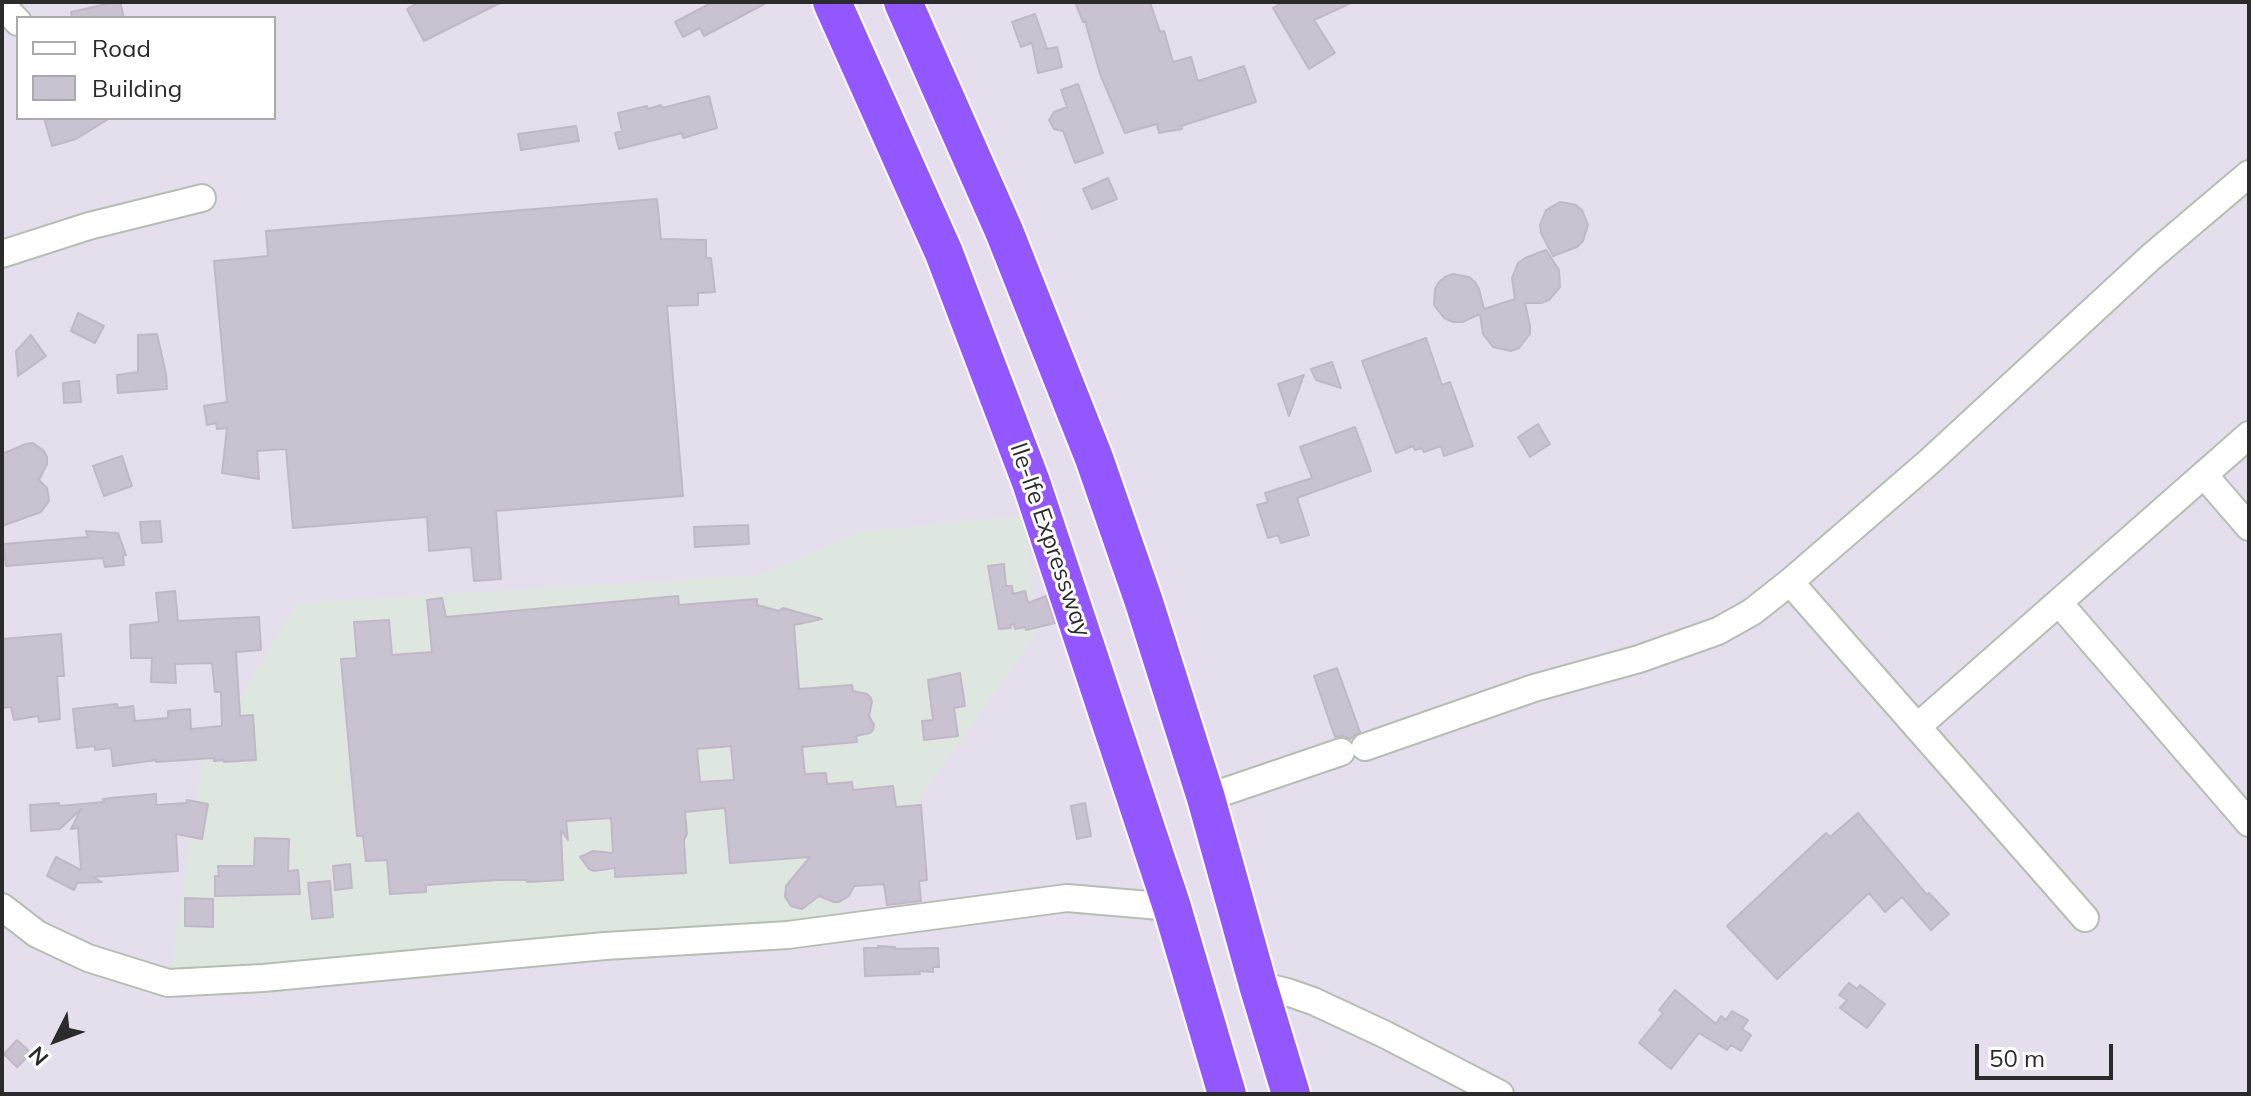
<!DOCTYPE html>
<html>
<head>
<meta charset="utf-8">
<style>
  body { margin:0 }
  #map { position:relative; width:2251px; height:1096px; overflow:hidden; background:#e5deed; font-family:Mulish,sans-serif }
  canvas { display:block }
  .frame { position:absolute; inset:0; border:4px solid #2b2b2b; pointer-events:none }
  .legend { position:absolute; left:16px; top:16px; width:260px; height:104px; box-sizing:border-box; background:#fff; border:2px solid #aaa; margin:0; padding:10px 14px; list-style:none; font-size:24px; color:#2b2b2b }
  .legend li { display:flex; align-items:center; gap:16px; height:40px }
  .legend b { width:40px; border:2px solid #aaa }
  .north { position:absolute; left:16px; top:1000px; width:80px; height:80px; -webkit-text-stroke:6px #fff; paint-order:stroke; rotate:228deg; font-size:22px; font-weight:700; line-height:32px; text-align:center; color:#2b2b2b }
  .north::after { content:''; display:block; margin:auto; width:28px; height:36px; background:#2b2b2b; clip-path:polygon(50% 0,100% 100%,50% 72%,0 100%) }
  .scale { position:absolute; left:1975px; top:1044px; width:138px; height:36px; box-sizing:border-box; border:4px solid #2b2b2b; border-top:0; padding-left:10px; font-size:24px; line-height:28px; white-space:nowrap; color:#2b2b2b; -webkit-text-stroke:6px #fff; paint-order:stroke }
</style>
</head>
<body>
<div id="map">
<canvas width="2251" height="1096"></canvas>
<div class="frame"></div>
<ul class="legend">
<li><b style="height:10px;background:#fff"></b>Road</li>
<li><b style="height:22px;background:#c9c2d0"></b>Building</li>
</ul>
<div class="north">N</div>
<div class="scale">50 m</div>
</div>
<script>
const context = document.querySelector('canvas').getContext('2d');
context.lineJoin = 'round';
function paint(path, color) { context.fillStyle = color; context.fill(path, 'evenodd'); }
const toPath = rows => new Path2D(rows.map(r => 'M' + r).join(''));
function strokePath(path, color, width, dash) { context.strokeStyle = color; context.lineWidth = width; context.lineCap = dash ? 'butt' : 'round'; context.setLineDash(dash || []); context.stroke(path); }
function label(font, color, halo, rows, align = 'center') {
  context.font = font + ' Mulish,sans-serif'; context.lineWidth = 6; context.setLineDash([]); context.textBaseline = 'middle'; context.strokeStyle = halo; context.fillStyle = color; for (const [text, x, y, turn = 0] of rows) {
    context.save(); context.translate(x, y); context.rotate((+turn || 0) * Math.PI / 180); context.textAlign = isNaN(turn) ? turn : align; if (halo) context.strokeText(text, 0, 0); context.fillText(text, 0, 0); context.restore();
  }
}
paint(toPath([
  [1026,515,1037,634,819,940,170,975,202,759,297,603,760,575,860,532]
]), '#dee6e0');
const building = toPath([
  [115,2,120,2,124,18,72,18,71,12,115,2],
  [419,2,502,2,424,41,407,9,419,2],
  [713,2,768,2,704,36,700,28,683,37,675,22,713,2],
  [1075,2,1150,2,1160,32,1164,31,1173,62,1191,57,1198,81,1244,66,1256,102,1181,126,1182,129,1159,133,1157,124,1125,133,1100,74,1085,21,1083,22,1075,2],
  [1283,2,1353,2,1314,20,1335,53,1309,69,1273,8,1283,2],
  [1035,14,1047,49,1057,47,1062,67,1038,73,1032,43,1021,47,1012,22,1035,14],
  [1078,84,1103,153,1075,163,1063,131,1054,129,1049,120,1054,112,1067,107,1061,90,1078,84],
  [709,96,717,128,683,138,682,133,619,149,615,133,622,131,618,113,647,106,648,109,661,105,662,108,709,96],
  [44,118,110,118,76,139,52,146,44,118],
  [576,126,579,141,521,150,518,134,576,126],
  [1108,178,1117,199,1092,209,1083,189,1108,178],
  [657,199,661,239,706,240,706,258,711,258,715,292,698,293,698,305,667,306,683,496,496,511,501,579,474,581,471,547,429,551,427,517,293,528,286,449,257,451,259,479,222,473,227,428,217,429,216,423,207,425,204,406,227,402,214,261,268,256,266,231,657,199],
  [1560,202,1576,205,1582,210,1588,225,1583,241,1577,247,1553,256,1541,233,1540,225,1546,210,1560,202],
  [1546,250,1559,270,1560,287,1549,300,1541,303,1525,303,1530,326,1530,334,1519,348,1511,351,1493,347,1483,334,1480,314,1462,322,1453,322,1444,318,1434,305,1435,289,1439,282,1445,277,1453,274,1469,277,1475,282,1479,289,1484,309,1515,299,1512,278,1518,263,1525,258,1546,250],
  [78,313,104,326,95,343,71,331,78,313],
  [157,334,166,374,167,389,118,393,117,375,138,372,138,335,157,334],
  [31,335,46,356,18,376,16,351,31,335],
  [1426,338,1442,385,1450,382,1473,446,1444,456,1441,446,1424,452,1422,448,1415,450,1413,446,1396,453,1362,361,1426,338],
  [1332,362,1341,388,1316,380,1311,369,1332,362],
  [1304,375,1289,416,1278,384,1304,375],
  [79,381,81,402,64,403,63,383,79,381],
  [1538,424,1550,444,1530,457,1518,437,1538,424],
  [1355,427,1371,471,1297,498,1309,535,1281,543,1278,535,1268,538,1257,505,1268,502,1265,493,1312,478,1300,447,1355,427],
  [33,443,44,451,47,457,47,464,39,480,47,488,49,501,41,512,2,526,2,454,26,444,33,443],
  [122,456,132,486,104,496,93,466,122,456],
  [160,521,162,542,142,543,140,522,160,521],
  [748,525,749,544,695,547,694,527,748,525],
  [86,531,118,533,126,555,123,555,124,565,105,567,103,558,6,566,3,544,88,537,86,531],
  [1004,564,1006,586,1012,586,1013,594,1025,591,1028,603,1046,596,1055,623,1026,630,1025,627,1015,629,1014,624,1010,625,1011,628,999,629,988,566,1004,564],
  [175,591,178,621,259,617,261,650,236,652,240,716,253,715,256,760,224,762,224,760,214,761,214,758,156,762,156,760,113,766,111,748,95,750,95,746,77,748,73,709,117,704,118,708,133,706,135,721,168,718,168,711,190,709,191,729,222,726,221,692,215,692,212,663,175,664,176,683,151,682,152,658,131,658,130,625,159,622,156,593,175,591],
  [678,596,679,605,757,599,757,605,779,611,783,608,822,619,794,625,799,689,852,685,853,691,867,694,871,698,872,702,869,716,874,725,873,730,870,733,856,736,857,742,802,747,805,774,826,773,827,784,852,782,853,790,893,786,896,807,921,805,927,880,919,881,921,901,887,905,884,884,854,886,849,896,839,902,834,902,819,896,802,909,791,906,785,897,786,886,810,857,730,863,725,808,685,812,687,834,684,840,686,873,615,877,615,868,594,871,589,869,580,857,593,851,613,853,611,818,566,821,568,840,561,830,563,880,527,882,527,880,497,880,426,885,426,892,390,894,387,860,366,861,363,836,357,836,341,659,357,658,354,622,389,620,392,655,432,652,427,600,442,598,446,617,678,596],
  [731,746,734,780,700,782,697,749,731,746],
  [61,634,64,676,57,676,60,719,39,722,38,716,14,720,11,707,2,708,2,639,61,634],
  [1337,668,1360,732,1350,739,1343,736,1335,737,1314,676,1337,668],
  [960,673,965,706,954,708,958,736,924,740,922,721,933,720,928,680,960,673],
  [156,794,156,805,186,803,187,800,208,804,202,839,176,834,178,871,93,877,102,882,77,883,74,890,47,876,56,857,81,870,78,828,71,829,81,809,60,829,31,831,30,805,59,803,60,806,104,802,103,799,111,798,156,794],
  [1085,803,1091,836,1077,839,1071,806,1085,803],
  [1858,813,1927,895,1929,893,1949,914,1931,930,1902,897,1885,912,1869,893,1777,979,1727,926,1826,833,1830,837,1858,813],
  [255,838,289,839,288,871,298,870,300,894,215,896,215,876,219,876,218,866,254,866,255,838],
  [350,864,352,888,335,890,333,866,350,864],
  [330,881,333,917,312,919,308,883,330,881],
  [185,898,213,899,213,927,185,926,185,898],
  [878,946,895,947,895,949,938,948,939,967,933,967,933,972,919,971,920,974,865,976,864,948,878,948,878,946],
  [1849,983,1857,989,1860,985,1885,1004,1867,1028,1840,1008,1847,1000,1839,995,1849,983],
  [1675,990,1716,1024,1721,1016,1726,1020,1732,1011,1748,1020,1742,1029,1751,1035,1741,1051,1731,1045,1727,1050,1699,1033,1671,1069,1639,1043,1663,1013,1659,1010,1675,990],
  [17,1040,31,1053,17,1067,4,1054,17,1040]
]);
paint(building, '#c9c2d0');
strokePath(building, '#c1b7c9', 2);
const minor = toPath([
  [2,5,18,22],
  [2,254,89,226,202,198],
  [2204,475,2249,527],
  [1790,582,2085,918],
  [2060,604,2249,823],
  [1917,727,2249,435],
  [1365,747,1534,688,1639,659,1718,631,1752,612,1790,582,1930,461,2151,257,2249,174],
  [1206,798,1341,752],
  [2,907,37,934,88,958,168,983,263,978,605,946,788,935,1067,898,1172,907],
  [1258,985,1287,992,1313,1001,1384,1034,1500,1094]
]);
const highway = toPath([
  [832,2,944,253,1031,482,1172,907,1227,1094],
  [903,2,1004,231,1094,458,1144,602,1206,798,1258,985,1291,1094]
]);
strokePath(minor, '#b5bfb1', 30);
strokePath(highway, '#fff', 42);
strokePath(minor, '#fff', 26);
strokePath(highway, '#9257ff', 38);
label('24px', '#2b2b2b', '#fff', [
  ["Ile-Ife Expressway",1050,540,71]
]);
</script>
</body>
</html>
